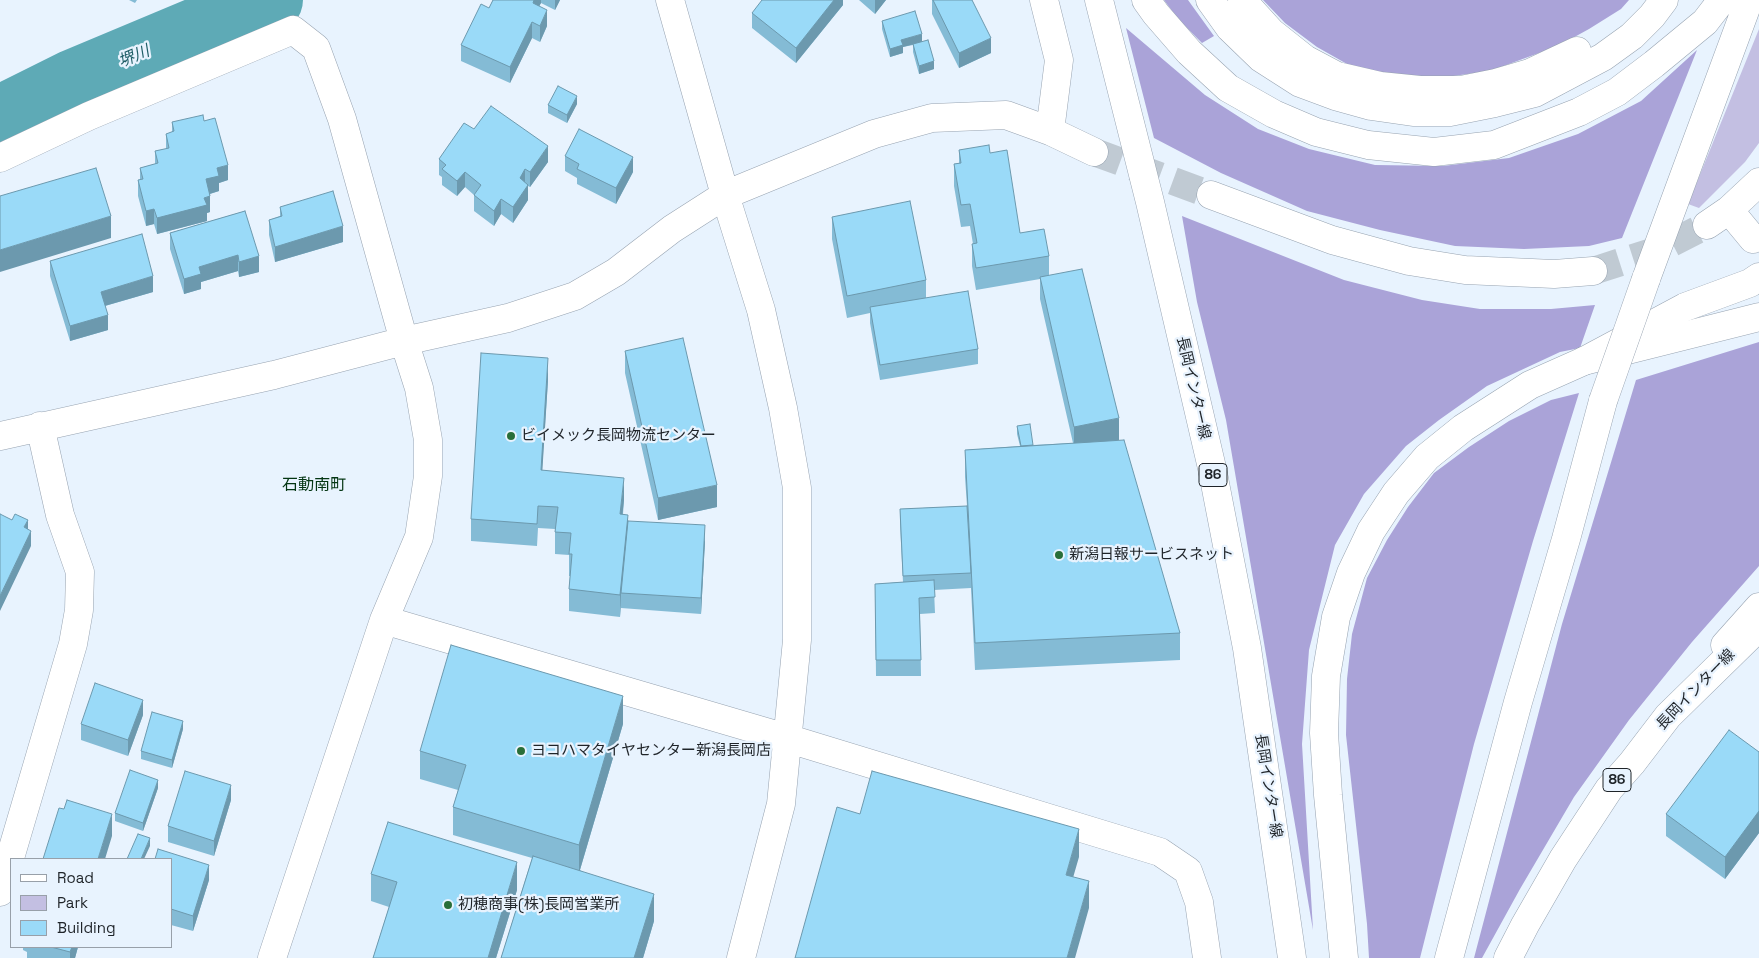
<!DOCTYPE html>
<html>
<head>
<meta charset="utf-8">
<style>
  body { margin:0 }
  #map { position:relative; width:1759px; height:958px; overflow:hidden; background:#e8f3fe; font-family:"Space Grotesk",sans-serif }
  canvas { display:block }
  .legend { position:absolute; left:10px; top:858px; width:162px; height:90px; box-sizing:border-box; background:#e8f3fe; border:1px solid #98a0a9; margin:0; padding:6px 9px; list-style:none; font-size:15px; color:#1f2429 }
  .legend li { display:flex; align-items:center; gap:10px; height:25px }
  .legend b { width:25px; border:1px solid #98a0a9 }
</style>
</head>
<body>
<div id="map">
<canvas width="1759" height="958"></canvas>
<ul class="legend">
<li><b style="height:6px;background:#fff"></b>Road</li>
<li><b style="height:14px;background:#c3bfe2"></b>Park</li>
<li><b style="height:14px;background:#9adaf8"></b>Building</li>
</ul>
</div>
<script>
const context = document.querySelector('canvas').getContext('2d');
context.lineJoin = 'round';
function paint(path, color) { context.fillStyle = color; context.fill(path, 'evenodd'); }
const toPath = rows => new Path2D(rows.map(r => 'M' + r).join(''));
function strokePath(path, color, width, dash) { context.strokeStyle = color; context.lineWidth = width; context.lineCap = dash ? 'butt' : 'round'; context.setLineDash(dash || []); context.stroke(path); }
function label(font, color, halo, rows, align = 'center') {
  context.font = font + ' "Space Grotesk","Noto Sans JP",sans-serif'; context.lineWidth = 4.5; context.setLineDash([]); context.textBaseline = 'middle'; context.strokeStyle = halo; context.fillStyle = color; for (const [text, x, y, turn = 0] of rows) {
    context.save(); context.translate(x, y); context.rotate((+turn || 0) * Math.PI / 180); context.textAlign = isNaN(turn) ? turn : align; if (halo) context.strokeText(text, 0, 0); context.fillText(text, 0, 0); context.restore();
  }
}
paint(toPath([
  [1759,29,1759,143,1745,162,1699,208,1688,204]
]), '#c3bfe2');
paint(toPath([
  [1164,0,1188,0,1214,36,1202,43,1178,19],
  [1263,0,1629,0,1621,9,1589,29,1558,46,1490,71,1453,76,1415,77,1380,74,1347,64,1317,47,1285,23],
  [1126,28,1205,95,1258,129,1309,149,1375,165,1443,166,1509,158,1578,134,1641,101,1697,50,1622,238,1589,246,1524,249,1455,246,1380,230,1307,211,1221,173,1154,138],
  [1182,216,1344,280,1422,300,1480,309,1551,309,1595,305,1580,348,1560,352,1487,386,1439,420,1406,446,1364,494,1335,545,1309,650,1302,744,1313,930,1226,420,1197,302],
  [1759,342,1759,566,1692,642,1629,720,1574,797,1520,889,1482,958,1474,958,1562,624,1636,380],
  [1579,393,1533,541,1474,744,1420,958,1369,958,1367,924,1346,735,1347,679,1352,634,1367,578,1387,540,1408,507,1434,473,1469,447,1509,421,1551,400]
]), '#aaa3d8');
strokePath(toPath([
  [0,119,72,83,270,0]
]), '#5eaab6', 66);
strokePath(toPath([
  [1094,152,1211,195],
  [1593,271,1658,250,1707,225]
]), '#c0cad3', 28, [28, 14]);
const minor = toPath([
  [670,0,725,195,761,310,783,408,797,488,797,640,781,804,741,958],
  [1044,0,1059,60,1050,131],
  [0,158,89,116,293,30,316,48,342,119,404,341,419,388,428,440,428,476,419,537,384,620,272,958],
  [1211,195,1332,240,1409,261,1465,270,1554,274,1593,271],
  [1729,210,1753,239],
  [1707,225,1729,210,1759,182],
  [0,436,274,375,404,341,508,318,575,296,616,272,672,229,725,195,874,134,932,118,1006,115,1050,131,1094,152],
  [384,620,786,738,1160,852,1188,871,1199,902,1207,958],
  [0,892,73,644,79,610,80,572,60,515,40,426]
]);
const tertiary = toPath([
  [1725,645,1759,607],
  [1344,958,1328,795,1324,733,1326,676,1336,617,1351,573,1371,531,1396,493,1427,457,1463,428,1530,385,1584,361,1759,317]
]);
const primary = toPath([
  [1099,0,1150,202,1212,468,1247,648,1292,958],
  [1508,958,1525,925,1563,859,1609,789,1632,763,1668,716,1759,627]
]);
const motorway = toPath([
  [1146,0,1156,14,1189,52,1228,88,1274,114,1316,132,1368,145,1434,152,1494,145,1579,112,1617,92,1654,64,1705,22,1722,0],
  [1210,0,1230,28,1261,58,1300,83,1335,96,1371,106,1413,112,1450,112,1495,103,1535,93,1603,57,1632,36,1652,16,1664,0],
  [1242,0,1271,32,1305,59,1337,76,1380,86,1420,90,1461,90,1496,83,1530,73,1577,51],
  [1646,279,1749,0],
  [1584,361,1685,307,1750,283,1759,277],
  [1449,958,1518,702,1566,539,1603,401]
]);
strokePath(minor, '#97a3b1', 29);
strokePath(tertiary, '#97a3b1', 29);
strokePath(primary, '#97a3b1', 29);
strokePath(motorway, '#97a3b1', 29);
strokePath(minor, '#fff', 28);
strokePath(tertiary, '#fff', 28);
strokePath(primary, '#fff', 28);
strokePath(motorway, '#fff', 28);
const motorwayBridge = toPath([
  [1603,401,1646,279]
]);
strokePath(motorwayBridge, '#97a3b1', 29, []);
strokePath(motorwayBridge, '#fff', 28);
paint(toPath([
  [129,0,137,0,135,3],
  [493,0,560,0,555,10,541,3,539,6,547,26,540,42,532,38,510,83,461,61,461,45,489,8],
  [843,0,843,5,796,63,752,28,752,13],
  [859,0,886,0,875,14],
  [932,0,972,0,991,53,959,68,932,14],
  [882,21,922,42,934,69,919,74,913,52,913,45,903,47,903,53,890,57,882,29],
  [577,104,567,123,548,113,548,105],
  [204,121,228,180,219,183,219,191,210,194,210,212,207,213,207,221,157,234,154,224,146,226,138,196,138,180,140,180,140,168,155,164,155,151,166,149,166,134,172,132,172,122],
  [474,129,548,162,530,187,528,186,528,200,513,223,501,214,494,226,474,211,474,195,465,187,457,196,442,185,442,177,439,175,439,159],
  [959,150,990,153,1020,233,1049,256,1049,275,1119,440,1116,440,1180,633,1180,660,975,670,971,588,934,590,935,613,920,614,921,676,876,676,875,584,903,582,900,524,900,509,967,506,965,477,965,450,1020,446,1017,434,1017,426,1033,445,1073,443,1040,299,1040,279,976,290,972,266,972,244,973,244,970,226,961,227,954,186,954,164,959,163],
  [565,156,633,172,616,204,577,184,577,178,565,171],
  [280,207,343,242,275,262,269,235,269,220,280,216],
  [245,211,259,272,239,277,238,271,201,282,201,289,184,294,170,249,170,233],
  [832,217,926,280,926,298,978,349,978,364,880,380,870,323,870,313,847,318,832,239],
  [50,261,153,292,105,306,108,330,70,341,50,276],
  [625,351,717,507,658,520,625,373],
  [548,380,542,470,624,500,623,514,628,521,705,541,701,614,621,608,621,606,620,617,569,611,569,589,570,576,569,576,569,555,555,554,555,529,538,528,537,546,471,541,471,519],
  [143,715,128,756,81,740,81,724],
  [623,724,580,870,654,921,643,958,501,958,532,858,453,835,453,807,458,790,420,779,420,751],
  [183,729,172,768,141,759,141,751],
  [1759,752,1759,833,1725,879,1666,836,1666,814],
  [158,788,143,831,115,821,115,813],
  [231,800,214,856,168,842,168,826],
  [171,859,209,880,193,931,171,925],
  [371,874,517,890,496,958,373,958,389,907,371,901],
  [23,947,78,947,75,958,27,958,27,952,23,950]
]), '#84bbd5');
paint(toPath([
  [534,0,541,0,541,3,533,18,533,3],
  [555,0,560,0,555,10],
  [834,0,843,0,843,5,796,63,796,48],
  [875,0,886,0,875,14],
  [547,10,547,26,540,42,540,26],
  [532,22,532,38,510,83,510,67],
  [922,34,922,42,903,47,903,53,890,57,890,49,901,40],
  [991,38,991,53,959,68,959,53],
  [934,61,934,69,919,74,919,66],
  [577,96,577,104,567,123,567,115],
  [548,146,548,162,530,187,530,172],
  [633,157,633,172,616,204,616,188],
  [228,165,228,180,219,183,219,191,206,195,206,179,217,168],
  [525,169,525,184,520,178],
  [465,172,465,187,457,196,457,181],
  [528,185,528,200,513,223,513,207],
  [210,196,210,212,207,213,207,221,157,234,157,218],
  [501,199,501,214,494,226,494,211],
  [154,209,154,224,146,226,146,211],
  [111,216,111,238,0,272,0,250],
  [343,226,343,242,275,262,275,247],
  [238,255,238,271,201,282,201,289,184,294,184,279,199,267],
  [259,256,259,272,239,277,239,262],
  [153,276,153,292,101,307,101,292],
  [108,315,108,330,70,341,70,326],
  [548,358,548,380,541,492,541,470],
  [1119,418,1119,440,1074,450,1074,427],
  [624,478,624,500,620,536,620,514],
  [717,485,717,507,658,520,658,498],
  [628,515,628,537,621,593,620,617,620,595],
  [28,520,28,536,24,527],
  [705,525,705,541,701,614,701,598],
  [31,531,31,546,0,611,0,596],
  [623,696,623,724,579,873,579,845],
  [143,700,143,715,128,756,128,740],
  [183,721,183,729,172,768,172,760],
  [158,780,158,788,143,831,143,823],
  [231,785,231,800,214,856,214,841],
  [1759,811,1759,833,1725,879,1725,857],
  [112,814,112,836,105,859,98,859],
  [1079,829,1079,857,1066,902,1066,875],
  [150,838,150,846,144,859,141,859],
  [517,862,517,890,496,958,488,958],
  [209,865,209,880,193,931,193,916],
  [1089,881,1089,908,1075,958,1067,958],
  [654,894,654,921,643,958,634,958],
  [72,947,78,947,75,958,70,958,70,952]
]), '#6c99ae');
const building = toPath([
  [493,0,534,0,533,3,547,10,540,26,532,22,510,67,461,45,481,4,489,8,493,0],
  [762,0,834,0,796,48,752,13,762,0],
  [933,0,972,0,991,38,959,53,933,0],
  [915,11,922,34,901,40,903,45,890,49,882,21,915,11],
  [928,40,934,61,919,66,913,44,928,40],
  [558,86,577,96,567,115,548,105,558,86],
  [491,106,548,146,530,172,525,169,520,178,528,185,513,207,501,199,494,211,474,195,481,185,465,172,457,181,442,169,446,165,439,159,464,123,474,129,491,106],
  [203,115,204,121,215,118,228,165,217,168,219,176,206,179,210,196,204,198,207,205,157,218,154,209,146,211,138,180,143,179,140,168,158,163,155,151,169,148,166,134,174,131,172,122,203,115],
  [579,129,633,157,616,188,577,169,579,164,565,156,579,129],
  [989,145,990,153,1007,150,1020,233,1044,229,1049,256,976,268,972,244,977,243,970,204,961,205,954,164,961,163,959,150,989,145],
  [96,168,111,216,0,250,0,196,96,168],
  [333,191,343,226,275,247,269,220,282,216,280,207,333,191],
  [910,201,926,280,847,296,832,217,910,201],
  [245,211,259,256,239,262,238,255,199,267,201,274,184,279,170,233,245,211],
  [142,234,153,276,101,292,108,315,70,326,50,261,142,234],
  [1082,269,1119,418,1074,427,1040,277,1082,269],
  [968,291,978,349,880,365,870,307,968,291],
  [683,338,717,485,658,498,625,351,683,338],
  [481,353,548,358,541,470,624,478,620,514,628,515,620,595,569,589,572,554,569,554,571,533,555,532,558,507,538,506,537,524,471,519,481,353],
  [1030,424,1033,445,1021,446,1017,426,1030,424],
  [1124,440,1180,633,975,643,965,450,1124,440],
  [967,506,971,573,903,576,900,509,967,506],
  [0,514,12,520,15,514,28,520,24,527,31,531,0,596,0,514],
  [628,521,705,525,701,598,621,593,628,521],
  [934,580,935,597,919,598,921,660,876,660,875,584,934,580],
  [451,645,623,696,579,845,453,807,466,765,420,751,451,645],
  [95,683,143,700,128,740,81,724,95,683],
  [152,712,183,721,172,760,141,751,152,712],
  [1729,730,1759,752,1759,811,1725,857,1666,814,1729,730],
  [130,770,158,780,143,823,115,813,130,770],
  [185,771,231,785,214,841,168,826,185,771],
  [872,771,1079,829,1066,875,1089,881,1067,958,795,958,837,807,860,814,872,771],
  [67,800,112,814,98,859,43,859,59,808,64,809,67,800],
  [388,822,517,862,488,958,373,958,397,882,371,874,388,822],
  [138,834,150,838,141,859,127,859,138,834],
  [158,849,209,865,193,916,171,909,171,859,155,859,158,849],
  [533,856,654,894,634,958,501,958,533,856],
  [51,947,72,947,70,952,51,947]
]);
paint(building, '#9adaf8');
strokePath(building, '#6c99ae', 1);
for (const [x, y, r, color] of [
  [511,436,5,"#296e39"],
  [1059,555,5,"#296e39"],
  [521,751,5,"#296e39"],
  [448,905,5,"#296e39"]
]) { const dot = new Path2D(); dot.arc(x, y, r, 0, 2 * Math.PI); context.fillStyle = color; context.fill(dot); strokePath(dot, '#e8f3fe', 2); }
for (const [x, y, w] of [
  [1213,475,28],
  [1617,780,28]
]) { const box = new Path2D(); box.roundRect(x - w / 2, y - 11.5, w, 23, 4); context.fillStyle = '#e8f3fe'; context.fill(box); strokePath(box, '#1f2429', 1); }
label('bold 14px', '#1f2429', null, [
  ["86",1213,475],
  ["86",1617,780]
]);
label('15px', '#1f2429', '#e8f3fe', [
  ["長岡インター線",1193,388,77],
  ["長岡インター線",1696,690,-46],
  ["長岡インター線",1268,786,81]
]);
label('15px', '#1f2429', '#e8f3fe', [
  ["ビイメック長岡物流センター",521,436],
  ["新潟日報サービスネット",1069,555],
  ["ヨコハマタイヤセンター新潟長岡店",531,751],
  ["初穂商事(株)長岡営業所",458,905]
], 'left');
label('italic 16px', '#1f5e67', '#e8f3fe', [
  ["堺川",134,57,-23]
]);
label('16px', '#043613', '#e8f3fe', [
  ["石動南町",314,486]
]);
</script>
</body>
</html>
